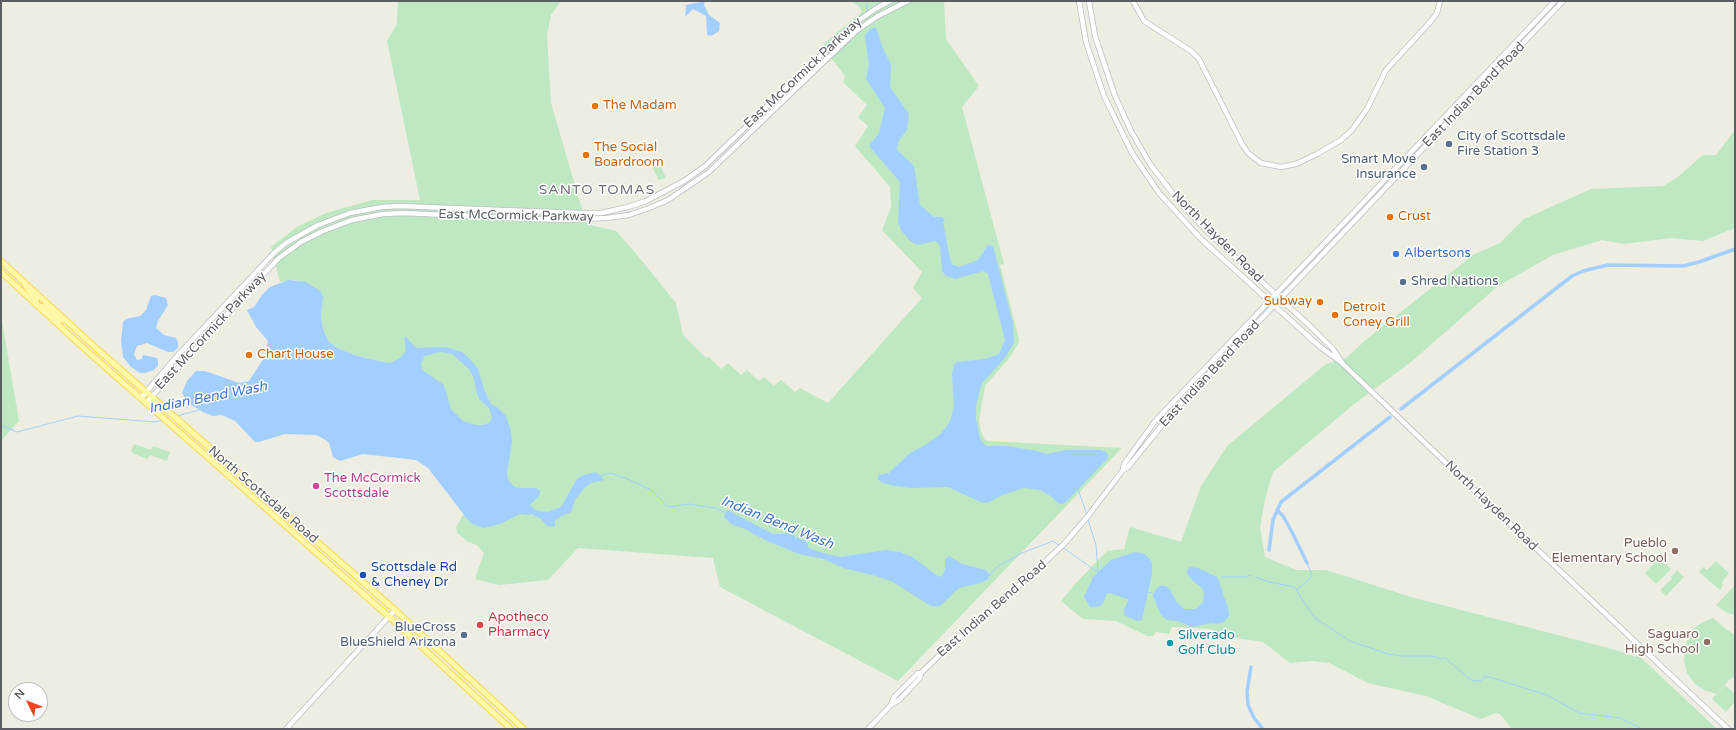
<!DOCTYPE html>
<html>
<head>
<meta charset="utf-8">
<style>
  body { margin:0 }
  #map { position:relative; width:1736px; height:730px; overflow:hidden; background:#eeede2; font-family:"Varela Round",sans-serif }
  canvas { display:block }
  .frame { position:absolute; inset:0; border:2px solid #5b5e64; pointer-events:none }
  .north { position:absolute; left:8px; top:682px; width:40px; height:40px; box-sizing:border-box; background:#fff; border:1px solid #bdbfc1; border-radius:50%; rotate:313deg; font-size:11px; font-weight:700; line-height:16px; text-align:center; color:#5b5e64 }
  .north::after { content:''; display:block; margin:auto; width:14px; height:18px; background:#f34524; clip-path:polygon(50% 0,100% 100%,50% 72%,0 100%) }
</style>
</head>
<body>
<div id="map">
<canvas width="1736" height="730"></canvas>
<div class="frame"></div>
<div class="north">N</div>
</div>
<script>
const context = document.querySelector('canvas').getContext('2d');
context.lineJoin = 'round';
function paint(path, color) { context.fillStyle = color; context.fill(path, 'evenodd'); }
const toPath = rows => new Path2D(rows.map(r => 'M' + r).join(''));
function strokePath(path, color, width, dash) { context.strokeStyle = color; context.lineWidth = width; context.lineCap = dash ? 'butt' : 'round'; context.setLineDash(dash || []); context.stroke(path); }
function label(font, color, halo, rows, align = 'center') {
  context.font = font + ' "Varela Round",sans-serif'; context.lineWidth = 3; context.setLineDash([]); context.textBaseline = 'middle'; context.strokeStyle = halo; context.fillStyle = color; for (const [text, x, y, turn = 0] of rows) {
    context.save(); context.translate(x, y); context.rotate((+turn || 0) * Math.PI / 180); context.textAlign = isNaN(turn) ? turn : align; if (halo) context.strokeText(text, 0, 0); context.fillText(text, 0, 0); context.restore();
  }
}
paint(toPath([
  [398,1,561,1,551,15,547,35,551,103,582,209,590,225,616,231,638,256,676,303,683,335,706,358,709,357,721,369,728,363,741,375,747,370,759,381,764,377,774,386,781,380,795,392,800,388,828,403,922,298,913,288,922,272,882,230,891,207,890,187,855,146,868,126,858,117,867,105,843,82,845,76,822,46,836,33,862,12,858,5,850,1,944,1,946,39,979,86,962,107,1004,264,1000,265,1019,339,1018,344,1010,357,985,386,979,420,981,432,985,440,988,441,1122,448,898,681,720,587,713,558,578,548,548,580,499,585,475,579,484,553,477,545,468,542,457,533,456,527,486,476,393,362,388,363,357,356,337,348,329,342,323,329,321,316,323,297,296,280,280,282,271,247,297,227,326,213,372,200,420,200,387,41,397,24],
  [1735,130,1735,228,1703,241,1671,238,1624,244,1602,240,1553,255,1498,286,1411,362,1353,405,1273,472,1265,499,1260,527,1265,557,1296,570,1326,570,1411,597,1612,649,1636,657,1638,655,1717,729,1512,729,1500,714,1496,713,1481,719,1426,696,1368,683,1329,663,1312,661,1290,663,1263,642,1230,637,1213,639,1215,632,1211,629,1172,627,1169,634,1156,632,1153,636,1147,636,1116,621,1083,619,1061,601,1076,583,1107,551,1124,549,1130,527,1181,542,1201,486,1227,446,1326,364,1346,358,1368,338,1473,255,1500,243,1524,219,1591,189,1663,186,1678,177,1703,155,1716,155],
  [657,160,658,161,665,176,665,178,659,180,651,165],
  [1,315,19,421,1,441],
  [134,444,151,450,153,446,170,452,167,461,150,455,147,459,132,453,131,451],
  [1659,558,1671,569,1656,584,1645,573],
  [1716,561,1729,573,1722,582,1723,586,1720,590,1699,572,1703,567,1707,570],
  [1677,570,1684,577,1666,596,1660,590,1672,579,1671,577],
  [1735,585,1735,615,1727,613,1716,605],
  [1713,618,1727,630,1735,635,1735,676,1729,680,1716,694,1704,690,1694,683,1687,673,1684,661,1686,643,1692,630,1701,623],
  [1725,685,1735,694,1735,702,1726,712,1712,699]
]), '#bde8c1');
paint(toPath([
  [705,1,704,5,709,15,720,23,719,31,713,35,709,36,707,34,706,16,693,9,685,17,686,5],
  [876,27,883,49,891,64,890,87,909,114,907,130,898,142,897,150,914,166,920,205,934,217,942,217,945,220,943,222,950,259,953,265,959,267,978,260,988,245,993,246,1013,324,1014,343,1004,359,982,383,976,405,976,419,980,439,983,443,987,446,1007,446,1037,451,1047,454,1067,450,1100,450,1106,452,1108,455,1108,458,1066,502,1063,504,1058,503,1052,497,1040,490,1024,488,1002,495,989,502,983,503,948,487,909,488,890,485,883,483,877,479,879,475,889,473,910,453,925,445,938,436,945,429,950,421,954,407,952,374,954,365,957,362,985,359,999,354,1005,340,988,274,984,271,955,279,946,276,942,271,940,246,938,243,935,241,918,245,910,241,901,230,898,222,900,182,869,146,879,133,885,108,866,79,869,64,865,36,870,29],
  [289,280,306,282,321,292,323,297,321,316,323,329,329,342,337,348,357,356,388,363,393,362,401,357,406,351,404,337,406,337,416,348,446,347,462,352,469,358,478,369,485,392,491,404,498,408,506,416,511,432,512,442,507,473,508,480,515,487,521,488,536,488,540,491,539,496,530,505,535,510,547,512,561,507,577,479,581,476,596,472,604,480,591,483,585,487,575,500,571,512,558,518,555,520,555,526,553,527,547,526,541,519,532,514,529,515,520,514,500,524,483,528,472,524,468,520,428,468,416,460,363,454,340,461,333,457,329,443,324,439,316,435,285,434,259,442,255,442,235,421,222,415,213,416,203,412,188,403,182,393,187,381,196,371,205,371,239,383,249,381,264,358,268,341,256,327,247,310,254,307,262,295,270,287],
  [440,352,452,354,469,369,474,378,477,394,480,400,489,408,492,417,490,422,484,425,476,425,463,421,451,409,444,385,422,370,421,363,425,356],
  [155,295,166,298,168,305,158,321,156,328,164,335,176,338,178,342,178,348,173,352,168,352,147,343,137,346,134,354,137,360,142,359,143,355,157,358,158,361,158,366,154,370,145,373,140,373,131,367,123,357,121,341,123,322,126,319,140,316,146,310,151,296],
  [727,510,773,534,784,534,788,531,791,532,796,538,805,540,809,548,823,553,840,557,886,550,900,552,914,558,936,575,942,577,945,569,945,559,949,556,962,564,985,570,992,576,988,576,989,579,977,584,959,588,940,606,931,606,893,582,876,576,843,568,824,559,799,554,765,540,745,529,731,524,724,517],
  [1135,552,1145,554,1152,562,1152,574,1142,620,1137,621,1124,615,1124,609,1128,602,1128,599,1109,593,1107,593,1103,603,1100,606,1090,607,1084,597,1093,577,1111,560],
  [1190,567,1198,568,1217,577,1219,581,1229,612,1229,616,1224,622,1216,624,1211,623,1192,627,1178,621,1167,620,1161,615,1153,596,1156,589,1160,586,1165,586,1169,588,1177,602,1184,609,1196,609,1203,602,1204,593,1202,588,1193,581,1188,575,1187,570]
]), '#a2cfff');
strokePath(toPath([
  [867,1,867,12],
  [177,416,199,410],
  [1,425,17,432,78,416,155,422,163,420],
  [600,476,611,473,630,480,651,490,668,507,689,504,716,508,726,513],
  [1078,489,1087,515],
  [1088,520,1096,545,1098,571],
  [1062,547,1099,573],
  [990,575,997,567,1022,553,1053,541,1060,546],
  [1222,577,1244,577,1252,575],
  [1256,577,1269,582,1295,587,1303,601,1315,618,1350,641,1388,654,1402,656,1432,656,1440,659,1445,658,1471,680,1480,681,1486,676,1499,680,1547,695,1579,713,1620,718,1642,729],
  [1297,590,1311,577,1311,572,1307,563],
  [1147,592,1153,593]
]), '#a2cfff', 1);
strokePath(toPath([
  [1401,409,1572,276,1583,271,1608,265,1683,266,1699,262,1735,249],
  [1277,510,1283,516,1292,532,1307,563],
  [1269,550,1273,520,1281,502,1390,417],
  [1251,667,1247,691,1248,705,1254,718,1263,729]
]), '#a2cfff', 3.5);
const secondary = toPath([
  [1079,1,1086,42,1104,96,1132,153,1159,193,1201,239,1319,346,1342,363],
  [1089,1,1095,36,1115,96,1131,131,1150,164,1181,204,1208,232,1310,326,1333,349,1343,364,1474,490,1728,729],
  [1133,1,1144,21,1191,51,1199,59,1242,144,1249,154,1261,163,1281,167,1296,164,1317,154,1341,140,1352,130,1367,109,1386,70,1431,21,1437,13,1440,1],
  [141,398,179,354,274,253,286,243,318,225,350,213,382,207,399,206,579,213,601,213,628,207,646,201,684,181,705,166,851,26,875,9,890,1],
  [146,403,262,276,279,258,301,242,323,231,352,220,383,214,403,213,558,220,607,218,629,215,649,208,668,200,709,172,856,31,878,16,908,1],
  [1123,470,1124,464,1156,420,1555,1],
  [891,705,894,697,918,673,921,673,949,646,1033,573,1064,544,1088,516,1123,470,1128,467,1171,414,1563,1],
  [286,729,395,610],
  [868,729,891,705,899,700,920,678,921,673]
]);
const primary = toPath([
  [1,261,97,349,395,610,524,729],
  [1,272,87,351,385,613,511,729],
  [25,285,36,299,37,305],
  [38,306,44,307,59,320,65,320]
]);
strokePath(secondary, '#bbbec5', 6);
strokePath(primary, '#f9d850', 7);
strokePath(secondary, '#fff', 4.5);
strokePath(primary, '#fff8a7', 5);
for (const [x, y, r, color] of [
  [595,106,4,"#e8710a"],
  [1449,144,4,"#5c6f8a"],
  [586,155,4,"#e8710a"],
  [1424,167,4,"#5c6f8a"],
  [1390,217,4,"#e8710a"],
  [1396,254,4,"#3f7fe0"],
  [1403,282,4,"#5c6f8a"],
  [1320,302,4,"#e8710a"],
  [1335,315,4,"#e8710a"],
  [249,355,4,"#e8710a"],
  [316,486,4,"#d1479c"],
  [1675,551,4,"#8d6e63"],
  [363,575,4,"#1a4fb4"],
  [480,625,4,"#e0444e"],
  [464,635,4,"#5c6f8a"],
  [1707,642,4,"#8d6e63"],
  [1170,643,4,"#0f9aa8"]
]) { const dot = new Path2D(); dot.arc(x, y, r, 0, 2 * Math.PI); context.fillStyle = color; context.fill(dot); strokePath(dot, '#fff', 1.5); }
label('13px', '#5b5e64', '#fff', [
  ["East McCormick Parkway",803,73,-43],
  ["East Indian Bend Road",1474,95,-46],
  ["East McCormick Parkway",516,216,1],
  ["North Hayden Road",1217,237,45],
  ["East McCormick Parkway",211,331,-47],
  ["East Indian Bend Road",1210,374,-47],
  ["North Scottsdale Road",263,495,41],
  ["North Hayden Road",1491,506,44],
  ["East Indian Bend Road",992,609,-41]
]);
label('13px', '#c56008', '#fff', [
  ["The Madam",603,106],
  ["The Social",594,148],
  ["Boardroom",594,163],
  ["Crust",1398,217],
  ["Subway",1312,302,"right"],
  ["Detroit",1343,308],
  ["Coney Grill",1343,323],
  ["Chart House",257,355]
], 'left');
label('13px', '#4e5e75', '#fff', [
  ["City of Scottsdale",1457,137],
  ["Fire Station 3",1457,152],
  ["Smart Move",1416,160,"right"],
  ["Insurance",1416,175,"right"],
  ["Shred Nations",1411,282],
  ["BlueCross",456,628,"right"],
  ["BlueShield Arizona",456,643,"right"]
], 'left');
label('13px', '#366cbe', '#fff', [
  ["Albertsons",1404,254]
], 'left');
label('13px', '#b23c85', '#fff', [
  ["The McCormick",324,479],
  ["Scottsdale",324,494]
], 'left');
label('13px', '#785e54', '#fff', [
  ["Pueblo",1667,544],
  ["Elementary School",1667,559],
  ["Saguaro",1699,635],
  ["High School",1699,650]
], 'right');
label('13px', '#164399', '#fff', [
  ["Scottsdale Rd",371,568],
  ["& Cheney Dr",371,583]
], 'left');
label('13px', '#be3a42', '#fff', [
  ["Apotheco",488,618],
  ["Pharmacy",488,633]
], 'left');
label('13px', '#0d838f', '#fff', [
  ["Silverado",1178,636],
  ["Golf Club",1178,651]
], 'left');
context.letterSpacing = '1px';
label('14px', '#6c7076', '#fff', [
  ["SANTO TOMAS",597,190]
]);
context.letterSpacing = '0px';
label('italic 14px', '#3d76ca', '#fff', [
  ["Indian Bend Wash",208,398,-11],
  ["Indian Bend Wash",777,523,22]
]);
</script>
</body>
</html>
